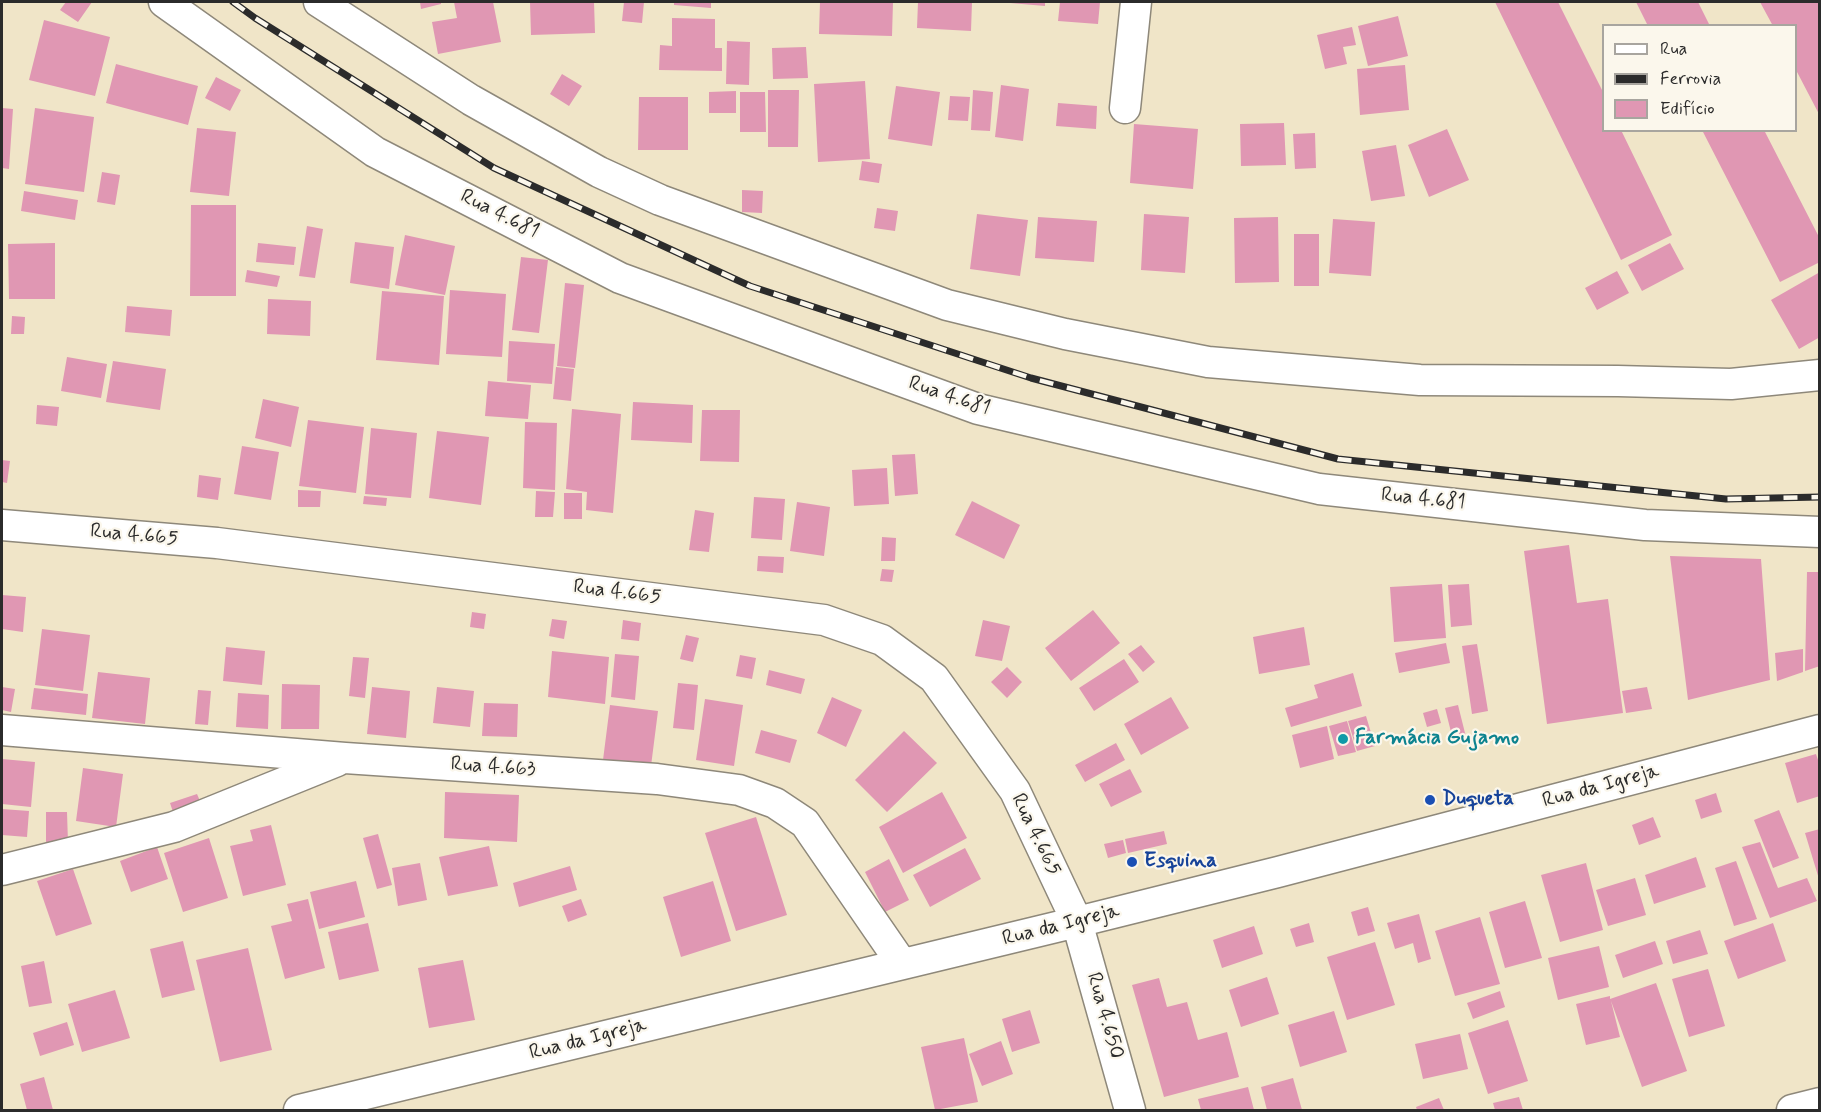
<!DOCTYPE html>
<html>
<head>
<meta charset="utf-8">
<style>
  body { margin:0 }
  #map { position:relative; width:1821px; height:1112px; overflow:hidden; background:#f0e5c8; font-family:Mynerve,sans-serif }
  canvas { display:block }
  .frame { position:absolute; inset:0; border:3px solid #2b2b2b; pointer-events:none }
  .legend { position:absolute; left:1602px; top:24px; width:195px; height:108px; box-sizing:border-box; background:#fbf7ec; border:2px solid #a8a59f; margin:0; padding:8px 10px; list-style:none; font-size:18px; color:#2b2b2b }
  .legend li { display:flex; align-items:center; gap:12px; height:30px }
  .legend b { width:30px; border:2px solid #a8a59f }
</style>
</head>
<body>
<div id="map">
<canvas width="1821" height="1112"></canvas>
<div class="frame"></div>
<ul class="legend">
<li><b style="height:8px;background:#fff"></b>Rua</li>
<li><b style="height:8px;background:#2b2b2b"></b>Ferrovia</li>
<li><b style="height:16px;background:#e097b3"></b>Edifício</li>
</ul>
</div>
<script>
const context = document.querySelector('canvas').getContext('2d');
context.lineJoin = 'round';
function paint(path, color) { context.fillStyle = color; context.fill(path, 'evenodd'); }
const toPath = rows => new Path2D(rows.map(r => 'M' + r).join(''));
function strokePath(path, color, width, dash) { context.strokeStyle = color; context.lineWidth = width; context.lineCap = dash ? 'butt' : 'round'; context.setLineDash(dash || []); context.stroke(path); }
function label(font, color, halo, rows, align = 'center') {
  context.font = font + ' Mynerve,sans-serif'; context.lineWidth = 4.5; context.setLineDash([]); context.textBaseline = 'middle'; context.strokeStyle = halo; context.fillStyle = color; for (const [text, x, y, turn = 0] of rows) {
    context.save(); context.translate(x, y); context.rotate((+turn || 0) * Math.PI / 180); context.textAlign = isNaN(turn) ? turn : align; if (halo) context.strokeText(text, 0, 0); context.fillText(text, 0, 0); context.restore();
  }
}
paint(toPath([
  [66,2,92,2,78,22,60,10],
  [420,2,441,2,441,4,421,9],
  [454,2,493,2,501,42,438,54,432,22,457,18],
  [530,2,594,2,595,33,531,35],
  [624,2,644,2,642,23,622,21],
  [674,2,711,2,711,8,674,5],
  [820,2,893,2,892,36,819,34],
  [918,2,972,2,971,31,917,28],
  [1010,2,1045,2,1045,6,1010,3],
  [1060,2,1100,2,1098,24,1058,21],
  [1495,2,1558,2,1604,94,1604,130,1621,130,1672,235,1621,260],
  [1636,2,1698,2,1710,26,1648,26],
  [1760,2,1820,2,1820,116,1796,70,1796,26,1773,26],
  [1398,16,1408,56,1368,66,1358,26],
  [672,18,715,19,715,48,722,48,722,71,659,70,660,45,672,46],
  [44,20,110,37,95,96,29,80],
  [1352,27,1356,45,1343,47,1347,64,1325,69,1317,35],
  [727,41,750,42,749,85,726,84],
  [806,47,808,78,773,79,772,48],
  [116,64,198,86,188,125,106,103],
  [1405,65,1409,110,1360,115,1357,69],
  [562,74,582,86,569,106,550,94],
  [216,77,241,90,230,111,205,98],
  [865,81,870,159,818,162,814,84],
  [1001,85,1029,89,1023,141,995,137],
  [896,86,940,92,932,146,888,139],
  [768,90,799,90,798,147,768,147],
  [973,90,993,92,990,131,971,130],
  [736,91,736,113,709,113,709,92],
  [740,92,765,92,766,132,740,132],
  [950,96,970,97,968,121,948,120],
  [639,97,688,97,688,150,638,150],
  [1058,103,1097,106,1096,129,1056,126],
  [2,108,13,109,9,169,2,168],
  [35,108,94,117,84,192,25,184],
  [1284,123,1286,165,1241,166,1240,124],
  [1134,124,1198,129,1193,189,1130,183],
  [197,128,236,132,229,196,190,192],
  [1447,129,1469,180,1429,197,1408,145],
  [1702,130,1764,130,1820,239,1820,262,1780,282],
  [1315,133,1316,168,1295,169,1293,134],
  [1396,145,1405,196,1371,201,1362,151],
  [862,161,882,164,879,183,859,180],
  [102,172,120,175,115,205,97,202],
  [742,190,763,191,762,213,742,212],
  [24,191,78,200,75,220,21,211],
  [191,205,236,205,236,296,190,296],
  [877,208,898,211,895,231,874,228],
  [977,214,1028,220,1020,276,970,269],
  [1144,214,1189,217,1185,273,1141,270],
  [1038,217,1097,221,1094,262,1035,258],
  [1278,217,1279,282,1235,283,1234,218],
  [1333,219,1375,222,1371,276,1329,273],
  [307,226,323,229,315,278,299,276],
  [1294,234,1319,234,1319,286,1294,286],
  [405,235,455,246,445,295,395,285],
  [355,242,394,247,389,289,350,283],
  [55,243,55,299,9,299,8,244],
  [258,243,296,247,294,265,256,262],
  [1670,243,1684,269,1642,291,1628,265],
  [521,257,548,260,539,333,512,330],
  [247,270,280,276,277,287,245,282],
  [1617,271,1629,293,1597,310,1585,288],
  [1820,272,1820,337,1799,349,1771,300],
  [565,283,584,285,575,368,557,366],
  [450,290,506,294,502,357,446,354],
  [382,291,444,296,439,365,376,360],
  [268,299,311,301,310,336,267,334],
  [127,306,172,310,170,336,125,332],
  [12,316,25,317,24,334,11,334],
  [509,341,555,344,552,384,507,381],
  [67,357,107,364,101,398,61,391],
  [113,361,166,369,160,410,106,402],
  [556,367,574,369,571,401,553,399],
  [488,381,531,385,528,419,485,416],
  [263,399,299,407,291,447,255,438],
  [633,402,693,405,692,443,631,440],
  [37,405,59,407,57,426,36,424],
  [572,409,621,414,613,513,586,510,587,492,566,489],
  [702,410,740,410,739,462,700,461],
  [308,420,364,427,356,493,299,486],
  [525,422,557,423,555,490,523,488],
  [371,428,417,433,411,498,365,494],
  [437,431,489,437,481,505,429,498],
  [242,446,279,452,271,500,234,494],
  [915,454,918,494,895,496,892,455],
  [2,460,10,461,7,483,2,482],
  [887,468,889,504,854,506,852,470],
  [199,475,221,478,218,500,197,497],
  [298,490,321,491,320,507,298,507],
  [536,491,555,492,553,517,535,517],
  [564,493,582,493,582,519,564,519],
  [364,496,387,498,386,506,363,504],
  [754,497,785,499,782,540,751,538],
  [972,501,1020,525,1004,559,955,535],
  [797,502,830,507,824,556,790,551],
  [695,510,714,513,709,552,689,550],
  [882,537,896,538,895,561,881,561],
  [1569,545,1577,603,1608,599,1623,713,1547,724,1524,551],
  [758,556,784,557,783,573,757,571],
  [1670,556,1761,559,1770,680,1688,700],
  [882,569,894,570,892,582,880,581],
  [1807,572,1820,572,1820,666,1805,671],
  [1442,584,1446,638,1394,642,1390,587],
  [1469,584,1472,625,1451,627,1448,585],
  [2,595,26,597,23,632,2,629],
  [1093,610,1120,643,1071,681,1045,648],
  [472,612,486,614,484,629,470,627],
  [552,619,567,621,564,639,549,636],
  [623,620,641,623,639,641,621,639],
  [983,620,1010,626,1002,661,975,656],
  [1304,627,1310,665,1259,674,1253,637],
  [42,629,90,635,83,691,35,685],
  [686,635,699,638,693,662,680,659],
  [1446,643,1450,663,1399,673,1395,653],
  [1477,644,1488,711,1472,714,1462,646],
  [1141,645,1155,662,1143,672,1128,654],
  [226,647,265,651,262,685,223,681],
  [1803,649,1803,672,1777,681,1775,653],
  [552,651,609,657,605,704,548,697],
  [615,654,639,656,635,700,611,697],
  [740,655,756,658,752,679,736,676],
  [353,657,369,658,365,698,349,696],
  [1124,659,1139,682,1094,711,1079,688],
  [1007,667,1022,682,1007,698,991,682],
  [769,670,805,679,801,694,766,685],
  [98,672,150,678,145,724,92,718],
  [1353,673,1362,706,1291,727,1285,708,1318,698,1314,685],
  [678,683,698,685,694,730,673,728],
  [282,684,320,685,319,729,281,729],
  [2,687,15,689,11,712,2,710],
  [372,687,410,691,406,738,367,734],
  [437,687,474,691,470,727,433,723],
  [1647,687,1652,709,1626,713,1622,691],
  [34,688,88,694,86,715,31,709],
  [198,690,211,691,208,725,195,724],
  [238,693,269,695,268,729,236,727],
  [832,697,862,710,846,747,817,733],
  [1171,697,1189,728,1141,755,1124,724],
  [705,699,743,705,734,766,696,760],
  [484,703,518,704,517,737,482,736],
  [610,705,658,711,651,766,603,760],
  [1458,705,1466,737,1453,740,1445,708],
  [1437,709,1441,723,1427,727,1423,713],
  [1366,716,1375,746,1357,751,1348,721],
  [1347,721,1356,752,1338,756,1329,726],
  [1327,726,1334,759,1300,768,1292,735],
  [761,730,797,740,790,763,755,753],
  [904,731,937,763,887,812,855,780],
  [1116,743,1125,760,1085,782,1075,765],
  [1816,754,1820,766,1820,796,1797,803,1785,763],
  [2,759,35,762,31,807,2,804],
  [83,768,123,774,116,827,76,821],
  [1130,769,1142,792,1111,807,1099,784],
  [445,792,519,795,517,842,444,838],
  [942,792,967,838,903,873,879,827],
  [1716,793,1722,812,1701,819,1695,800],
  [197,794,203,808,175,818,170,803],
  [2,809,29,811,27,837,2,835],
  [1779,810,1799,858,1773,868,1754,820],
  [46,812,67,812,68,843,46,843],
  [756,817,787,915,736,931,705,833],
  [1653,817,1661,837,1639,845,1632,825],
  [271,825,286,885,243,896,230,846,253,841,250,830],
  [1820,829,1820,879,1819,879,1805,833],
  [1164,831,1167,844,1128,853,1125,839],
  [378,834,392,885,377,889,363,838],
  [209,838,228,898,183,912,164,853],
  [1123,840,1126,853,1108,858,1104,844],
  [1760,842,1778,888,1807,878,1817,901,1770,918,1742,847],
  [489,846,498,886,448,896,439,857],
  [157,847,168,879,131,892,120,861],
  [965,848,981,879,930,907,913,875],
  [1696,857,1706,887,1654,904,1645,875],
  [889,859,909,900,885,912,865,872],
  [1736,861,1757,919,1734,926,1715,868],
  [420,863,427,900,398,906,392,868],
  [1586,863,1603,930,1560,942,1541,875],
  [570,866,577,890,519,907,513,883],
  [73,869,92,924,56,936,37,881],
  [1635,878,1646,915,1608,926,1596,890],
  [356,881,365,917,319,929,310,892],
  [713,881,731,941,681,957,663,897],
  [308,899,325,968,285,979,271,926,292,921,287,904],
  [581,899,587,915,568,922,562,906],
  [1525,901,1542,958,1505,968,1489,912],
  [1368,907,1375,931,1358,936,1351,912],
  [1419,914,1431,959,1418,963,1413,943,1395,949,1387,923],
  [1480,917,1500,984,1455,996,1435,931],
  [368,923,379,971,339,980,328,932],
  [1309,923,1314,942,1296,947,1290,929],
  [1773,923,1786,961,1738,979,1724,941],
  [1254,926,1263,954,1222,968,1213,940],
  [1700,930,1708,954,1673,964,1666,941],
  [183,941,195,990,162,998,150,949],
  [1655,941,1663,964,1623,978,1615,955],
  [1375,942,1395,1005,1347,1020,1327,957],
  [1599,946,1609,987,1558,1000,1548,958],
  [248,948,272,1050,220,1062,196,960],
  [463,960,475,1020,429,1028,418,968],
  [44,961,52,1003,29,1007,21,966],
  [1708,969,1725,1026,1689,1037,1672,979],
  [1267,977,1279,1014,1241,1027,1229,990],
  [1159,978,1167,1007,1187,1002,1198,1040,1227,1032,1239,1077,1164,1097,1132,985],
  [1656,983,1687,1071,1642,1087,1611,1001,1620,1037,1586,1045,1576,1004,1610,996,1610,999],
  [115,990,130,1038,82,1052,68,1004],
  [1500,991,1505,1007,1473,1019,1467,1003],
  [1030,1010,1040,1043,1012,1052,1002,1019],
  [1334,1011,1347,1052,1300,1067,1288,1025],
  [1508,1020,1528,1081,1488,1094,1468,1033],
  [67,1022,74,1045,40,1056,33,1033],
  [1460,1034,1468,1069,1423,1079,1415,1044],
  [964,1038,978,1102,935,1110,921,1047],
  [1001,1041,1013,1074,982,1086,969,1054],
  [44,1077,53,1110,27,1110,20,1084],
  [1293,1078,1302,1110,1267,1110,1261,1087],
  [1248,1087,1254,1110,1201,1110,1198,1099],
  [1519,1097,1523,1110,1495,1110,1493,1103],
  [1439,1098,1444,1110,1417,1110,1416,1107]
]), '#e097b3');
const street = toPath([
  [164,2,375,152,620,278,978,409,1319,489,1645,525,1820,532],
  [319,2,471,100,599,172,660,200,947,305,1065,334,1208,362,1420,380,1618,381,1731,384,1820,375],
  [1125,108,1136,2],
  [2,525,217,543,824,620,882,640,934,678,1015,791,1077,922,1130,1110],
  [2,730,345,758,657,779,739,790,775,803,805,823,902,964],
  [2,870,174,827,337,761],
  [299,1110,1077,922,1278,872,1820,730],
  [1792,1110,1820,1103]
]);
strokePath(street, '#8e887a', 33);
strokePath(street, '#fff', 30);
const rail = toPath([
  [233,2,255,18,494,168,750,286,1031,378,1338,459,1726,499,1820,497]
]);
strokePath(rail, '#2b2b2b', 7);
strokePath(rail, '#fbf7ec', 4.5, [14]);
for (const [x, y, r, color] of [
  [1343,739,6,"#0f9aa8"],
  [1430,800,6,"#1a4fb4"],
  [1132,862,6,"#1a4fb4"]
]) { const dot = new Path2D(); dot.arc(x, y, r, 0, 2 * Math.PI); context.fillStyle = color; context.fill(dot); strokePath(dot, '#fbf7ec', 2); }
label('21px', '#2b2b2b', '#fbf7ec', [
  ["Rua 4.681",499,215,27],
  ["Rua 4.681",949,397,19],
  ["Rua 4.681",1423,500,6],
  ["Rua 4.665",134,536,5],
  ["Rua 4.665",617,593,7],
  ["Rua 4.663",493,768,4],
  ["Rua da Igreja",1601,787,-15],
  ["Rua 4.665",1035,835,64],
  ["Rua da Igreja",1061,926,-14],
  ["Rua 4.650",1104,1016,74],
  ["Rua da Igreja",588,1040,-14]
]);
label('bold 21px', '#0d838f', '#fbf7ec', [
  ["Farmácia Gujamo",1355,739]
], 'left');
label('bold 21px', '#164399', '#fbf7ec', [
  ["Duqueta",1442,800],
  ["Esquina",1144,862]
], 'left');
</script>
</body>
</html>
